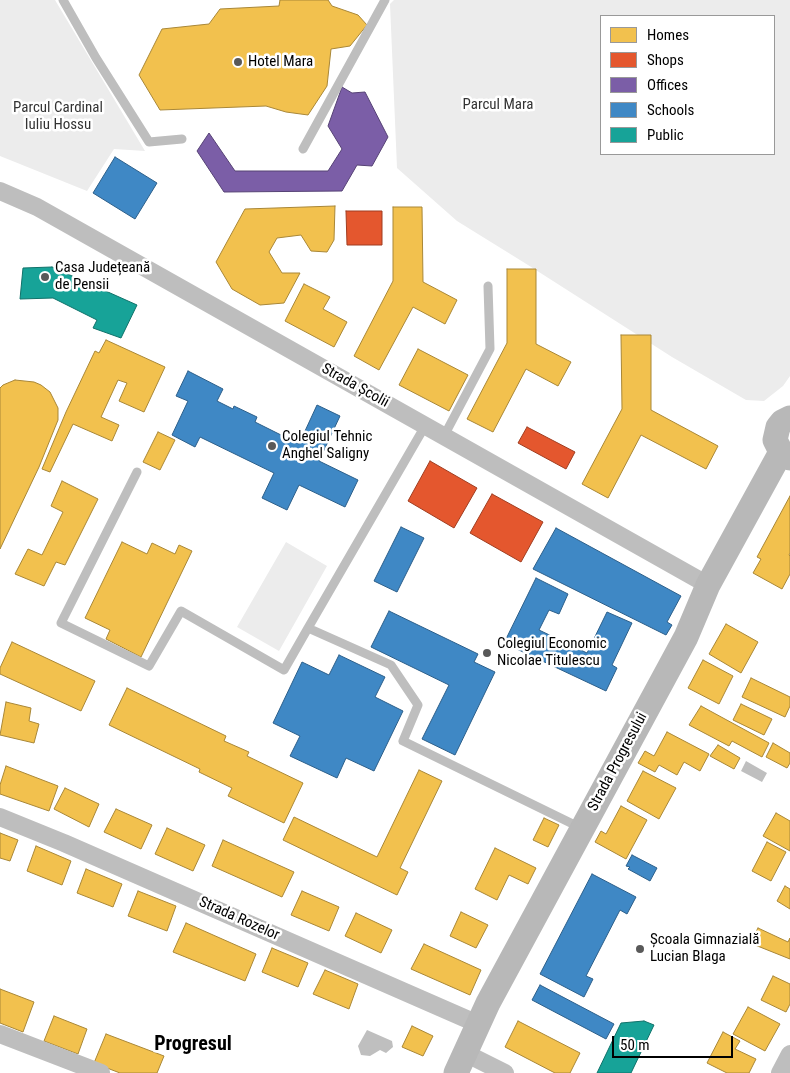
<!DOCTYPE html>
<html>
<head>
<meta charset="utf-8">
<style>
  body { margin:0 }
  #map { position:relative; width:790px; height:1073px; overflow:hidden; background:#fff; font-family:"Roboto Condensed",sans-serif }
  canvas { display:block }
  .legend { position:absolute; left:600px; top:15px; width:175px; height:140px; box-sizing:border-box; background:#fff; border:1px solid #999; margin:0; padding:6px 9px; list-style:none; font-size:15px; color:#000 }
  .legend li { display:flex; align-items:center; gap:10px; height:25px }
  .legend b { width:25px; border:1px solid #999 }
  .scale { position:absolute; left:612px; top:1036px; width:121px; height:22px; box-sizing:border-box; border:2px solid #000; border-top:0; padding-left:6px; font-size:15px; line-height:18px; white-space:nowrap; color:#000; -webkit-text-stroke:4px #fff; paint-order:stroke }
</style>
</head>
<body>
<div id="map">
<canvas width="790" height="1073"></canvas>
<ul class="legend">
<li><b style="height:14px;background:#f2c14e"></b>Homes</li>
<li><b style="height:14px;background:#e4572e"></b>Shops</li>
<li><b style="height:14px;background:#7b5ea7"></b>Offices</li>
<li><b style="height:14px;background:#3f88c5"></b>Schools</li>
<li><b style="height:14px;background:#17a398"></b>Public</li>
</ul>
<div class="scale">50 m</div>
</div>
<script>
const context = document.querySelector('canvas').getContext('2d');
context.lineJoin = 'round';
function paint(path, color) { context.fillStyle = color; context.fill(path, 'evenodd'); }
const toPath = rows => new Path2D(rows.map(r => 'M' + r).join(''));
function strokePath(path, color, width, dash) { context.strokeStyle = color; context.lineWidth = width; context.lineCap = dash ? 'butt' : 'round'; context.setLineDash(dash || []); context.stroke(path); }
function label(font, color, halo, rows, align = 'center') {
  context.font = font + ' "Roboto Condensed",sans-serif'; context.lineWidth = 5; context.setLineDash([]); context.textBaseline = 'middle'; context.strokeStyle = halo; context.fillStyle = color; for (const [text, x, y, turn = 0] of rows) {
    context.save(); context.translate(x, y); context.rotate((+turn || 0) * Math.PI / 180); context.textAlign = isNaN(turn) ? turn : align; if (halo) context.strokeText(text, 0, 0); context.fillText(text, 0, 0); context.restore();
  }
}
paint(toPath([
  [0,0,55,0,145,151,114,149,87,191,0,156],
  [394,0,790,0,790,376,783,386,764,401,746,400,672,357,528,265,457,221,397,168,390,4],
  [601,16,774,16,774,154,601,154],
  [286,542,327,566,279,651,237,627]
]), '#ececec');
paint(toPath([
  [746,761,767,773,762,782,741,771],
  [367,1030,392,1041,393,1047,386,1053,380,1050,370,1056,361,1055,358,1046]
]), '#bfbfbf');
const homes = toPath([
  [280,0,328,0,332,6,358,15,367,25,350,46,331,49,327,86,308,115,286,112,266,106,160,110,139,75,162,29,209,24,220,9,279,6,280,0],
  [335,206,334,240,327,252,311,251,301,235,277,238,269,252,282,273,300,273,284,303,260,305,232,289,216,262,245,209,335,206],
  [393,207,422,207,423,282,457,300,445,324,413,307,379,370,354,356,393,281,393,207],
  [507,269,536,269,536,344,571,362,558,386,526,369,493,432,467,419,507,343,507,269],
  [304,284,330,297,323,309,347,322,334,347,285,321,304,284],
  [621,335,651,335,651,410,718,446,706,469,641,435,608,498,582,484,622,409,621,335],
  [106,340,165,367,144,412,119,401,127,383,118,380,101,417,119,425,112,441,73,424,50,472,42,469,66,412,95,351,99,353,106,340],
  [418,349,468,375,449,411,399,385,418,349],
  [15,380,34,382,41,385,50,392,58,408,58,420,39,467,0,549,0,388,3,385,15,380],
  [158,432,175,440,160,470,143,462,158,432],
  [62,481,98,499,65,565,56,562,44,586,15,574,28,549,42,555,63,512,51,506,62,481],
  [790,496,790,553,789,555,790,556,790,574,782,589,753,573,761,559,757,557,790,496],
  [122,542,147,554,152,543,175,554,179,545,192,551,141,657,106,639,110,630,85,618,122,542],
  [726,624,758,642,741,673,709,654,726,624],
  [12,642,95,681,81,711,0,674,0,668,12,642],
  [703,660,733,676,719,704,688,688,703,660],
  [751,678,790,697,790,706,785,717,742,697,751,678],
  [127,688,226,736,224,741,249,752,247,756,303,783,284,823,228,796,232,788,199,772,200,769,109,725,127,688],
  [6,702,31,708,29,721,39,724,34,743,0,735,6,702],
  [741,704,772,719,764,735,733,720,741,704],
  [701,706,769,743,762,757,732,741,729,746,689,725,701,706],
  [667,732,709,754,700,771,684,762,677,775,659,765,655,772,638,763,645,751,654,756,667,732],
  [773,743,790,753,790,763,787,768,766,757,773,743],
  [718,745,740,758,734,769,710,756,718,745],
  [6,766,58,786,49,811,0,794,0,785,6,766],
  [419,770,442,781,400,868,408,872,397,895,283,840,294,817,377,857,419,770],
  [643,771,676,788,659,819,627,801,643,771],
  [65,788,99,804,89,827,54,809,65,788],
  [621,806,647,820,626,859,595,842,601,831,606,834,621,806],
  [116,809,152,825,141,849,104,832,116,809],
  [776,813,790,821,790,851,763,836,776,813],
  [544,818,559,825,548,847,533,840,544,818],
  [167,828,205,845,193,871,155,854,167,828],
  [0,833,18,840,10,861,0,858,0,833],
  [223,840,294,872,282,897,212,866,223,840],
  [767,842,786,852,771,881,752,871,767,842],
  [36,846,71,861,62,885,27,871,36,846],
  [495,848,536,868,528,884,509,875,497,900,475,889,495,848],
  [86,869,122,884,113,907,77,893,86,869],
  [785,886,790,889,790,909,777,901,785,886],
  [138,891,176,906,167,931,128,916,138,891],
  [302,891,339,907,329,931,291,915,302,891],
  [461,912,488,925,476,948,450,936,461,912],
  [356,913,392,930,381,953,345,936,356,913],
  [186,923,256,954,245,981,173,952,186,923],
  [758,928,788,942,790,938,790,959,750,943,758,928],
  [424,944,481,970,470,995,411,969,424,944],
  [272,948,308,963,298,987,262,972,272,948],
  [325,970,358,984,349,1009,313,994,325,970],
  [773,976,790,984,790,1004,786,1012,761,1000,773,976],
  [0,989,34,1002,23,1032,0,1023,0,989],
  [748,1007,780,1024,765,1051,733,1034,748,1007],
  [54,1016,87,1029,78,1054,44,1041,54,1016],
  [518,1021,580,1053,570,1073,555,1073,505,1047,518,1021],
  [412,1026,433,1036,423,1056,402,1047,412,1026],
  [723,1032,740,1041,735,1049,756,1059,749,1073,727,1073,707,1063,723,1032],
  [106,1034,164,1056,157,1073,120,1073,94,1063,106,1034]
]);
paint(homes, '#f2c14e');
strokePath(homes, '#a98737', 1);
const shops = toPath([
  [346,211,382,211,382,245,347,245,346,211],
  [527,427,575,452,566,469,518,443,527,427],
  [430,461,477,488,454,528,408,501,430,461],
  [492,494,543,522,521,562,470,533,492,494]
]);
paint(shops, '#e4572e');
strokePath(shops, '#a03d20', 1);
const offices = toPath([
  [342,87,352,93,365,92,388,137,372,166,357,165,342,191,224,192,197,151,209,133,235,171,328,171,342,149,328,126,342,87]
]);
paint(offices, '#7b5ea7');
strokePath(offices, '#564275', 1);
const schools = toPath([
  [115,157,157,183,135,219,93,193,115,157],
  [188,371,223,389,217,401,233,409,234,406,257,417,255,422,299,444,317,405,340,416,319,461,358,480,345,507,299,485,287,510,262,498,274,473,200,437,195,447,172,435,188,401,176,396,188,371],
  [401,527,424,538,397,592,374,581,401,527],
  [556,528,681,596,667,622,672,625,666,635,533,569,556,528],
  [536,578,568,594,559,614,549,610,539,630,587,653,607,612,632,623,612,665,617,668,606,691,504,643,536,578],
  [389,611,478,654,474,662,495,672,455,755,422,739,449,685,371,647,389,611],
  [339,655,385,677,375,697,403,711,374,771,346,758,337,778,290,756,300,736,273,723,302,662,329,675,339,655],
  [632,855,657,868,650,881,628,869,630,867,626,866,632,855],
  [592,874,636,897,627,914,620,910,586,976,593,979,584,997,540,974,592,874],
  [540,985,614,1024,606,1039,532,1000,540,985]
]);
paint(schools, '#3f88c5');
strokePath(schools, '#2c5f8a', 1);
const public = toPath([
  [52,267,137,305,121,338,93,328,97,320,53,298,20,299,23,268,52,267],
  [644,1021,654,1025,631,1073,597,1073,621,1023,644,1021]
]);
paint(public, '#17a398');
strokePath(public, '#10726a', 1);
strokePath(toPath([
  [63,0,96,58,149,142,182,139],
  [303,149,385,0],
  [444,436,490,349,488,286],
  [137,472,61,623,149,666,181,611,284,670,308,628,391,665,418,705,403,741,581,828],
  [308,628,425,426]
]), '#bebebe', 9);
strokePath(toPath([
  [0,191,37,207,708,585],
  [0,817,64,843,478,1024],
  [0,1034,101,1073],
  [465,1053,505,1073],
  [780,1073,790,1054]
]), '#bebebe', 18);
strokePath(toPath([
  [790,418,782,422,778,427,775,440,781,452,790,458],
  [456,1073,488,1003,686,637,708,585,781,452]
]), '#b8b8b8', 25);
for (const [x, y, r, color] of [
  [238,62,5,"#595959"],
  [45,277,5,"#595959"],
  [272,446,5,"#595959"],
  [487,653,5,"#595959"],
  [640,949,5,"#595959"]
]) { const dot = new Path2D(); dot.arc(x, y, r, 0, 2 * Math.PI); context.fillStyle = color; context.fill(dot); strokePath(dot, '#fff', 2); }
label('15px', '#000', '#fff', [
  ["Hotel Mara",248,62],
  ["Casa Județeană",55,268],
  ["de Pensii",55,285],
  ["Colegiul Tehnic",282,437],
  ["Anghel Saligny",282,454],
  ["Colegiul Economic",497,644],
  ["Nicolae Titulescu",497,661],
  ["Școala Gimnazială",650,940],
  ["Lucian Blaga",650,957]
], 'left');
label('15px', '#333', '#fff', [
  ["Parcul Mara",498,105],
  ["Parcul Cardinal",58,108],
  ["Iuliu Hossu",58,125]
]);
label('15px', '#000', '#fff', [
  ["Strada Școlii",355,386,29],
  ["Strada Progresului",618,762,-62],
  ["Strada Rozelor",239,919,24]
]);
label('bold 20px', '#000', '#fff', [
  ["Progresul",193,1045]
]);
</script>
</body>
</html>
